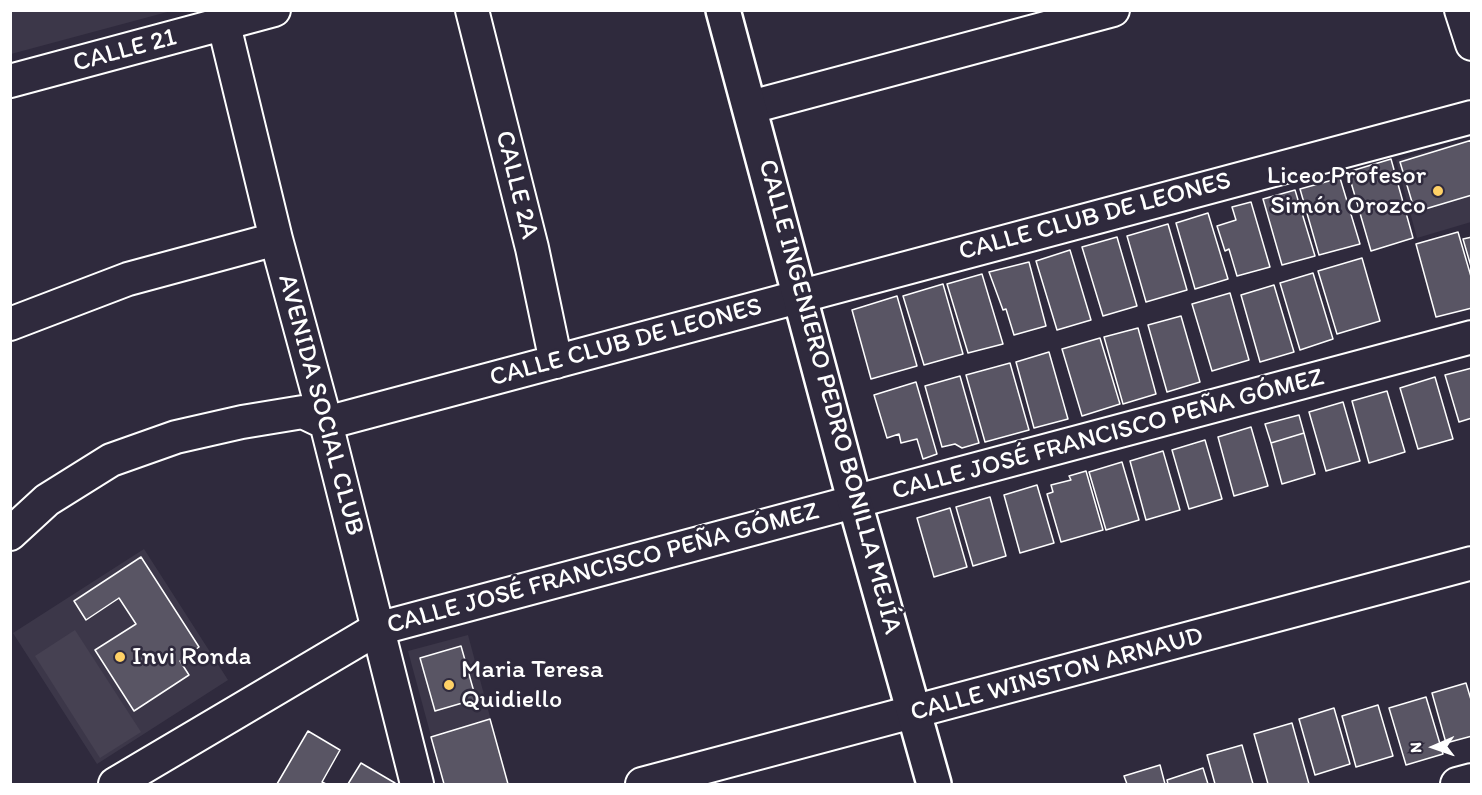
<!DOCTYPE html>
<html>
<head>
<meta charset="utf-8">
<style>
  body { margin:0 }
  #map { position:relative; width:1482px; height:795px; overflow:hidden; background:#2f2a3d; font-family:Itim,sans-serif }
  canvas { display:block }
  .frame { position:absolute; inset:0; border:12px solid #fff; pointer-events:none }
  .north { position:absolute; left:1404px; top:717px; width:60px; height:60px; -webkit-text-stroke:4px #2f2a3d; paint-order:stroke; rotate:268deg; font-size:16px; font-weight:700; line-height:24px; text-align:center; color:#fff }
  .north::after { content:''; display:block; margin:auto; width:21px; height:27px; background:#fff; clip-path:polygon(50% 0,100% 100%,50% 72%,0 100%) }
</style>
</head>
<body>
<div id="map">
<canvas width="1482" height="795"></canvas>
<div class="frame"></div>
<div class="north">N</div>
</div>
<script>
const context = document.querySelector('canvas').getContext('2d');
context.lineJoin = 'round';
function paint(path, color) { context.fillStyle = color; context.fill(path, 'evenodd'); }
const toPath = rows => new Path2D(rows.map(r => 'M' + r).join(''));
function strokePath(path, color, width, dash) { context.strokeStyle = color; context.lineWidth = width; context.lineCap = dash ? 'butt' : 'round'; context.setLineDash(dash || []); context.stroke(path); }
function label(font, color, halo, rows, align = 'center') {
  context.font = font + ' Itim,sans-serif'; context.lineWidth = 5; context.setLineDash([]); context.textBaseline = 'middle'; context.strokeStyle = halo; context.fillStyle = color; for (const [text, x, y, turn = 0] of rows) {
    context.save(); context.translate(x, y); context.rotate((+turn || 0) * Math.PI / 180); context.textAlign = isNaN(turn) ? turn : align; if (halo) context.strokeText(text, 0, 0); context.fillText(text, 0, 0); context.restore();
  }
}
paint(toPath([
  [11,10,171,10,171,11,11,54],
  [1471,139,1471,222,1417,238,1396,160],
  [144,549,228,680,97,764,13,633],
  [468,635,508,784,444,784,408,651]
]), '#3c3749');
paint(toPath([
  [75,630,141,732,100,758,35,656]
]), '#464152');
const building = toPath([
  [1472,140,1472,195,1415,212,1400,162,1472,140],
  [1391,159,1413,238,1371,251,1348,172,1391,159],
  [1340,178,1360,244,1319,255,1300,189,1340,178],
  [1295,190,1315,256,1282,265,1263,199,1295,190],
  [1251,202,1270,267,1237,276,1229,249,1225,251,1217,226,1236,220,1232,207,1251,202],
  [1208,213,1228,279,1195,289,1176,223,1208,213],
  [1168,224,1187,290,1146,302,1127,236,1168,224],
  [1458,232,1472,280,1472,308,1436,317,1416,244,1458,232],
  [1117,237,1137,306,1103,316,1082,247,1117,237],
  [1472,237,1472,270,1463,239,1472,237],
  [1070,250,1091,320,1057,330,1036,261,1070,250],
  [1362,258,1380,321,1337,334,1318,271,1362,258],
  [1029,262,1046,326,1014,335,1006,309,1003,310,989,272,1029,262],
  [1313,273,1333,339,1300,350,1280,283,1313,273],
  [982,274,1003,344,968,353,947,284,982,274],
  [943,284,963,354,924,365,903,296,943,284],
  [1274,285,1294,352,1260,362,1241,295,1274,285],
  [1230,293,1249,360,1212,371,1192,304,1230,293],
  [897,296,917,366,871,379,852,310,897,296],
  [1181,316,1200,382,1167,392,1148,325,1181,316],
  [1138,328,1156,394,1123,404,1104,337,1138,328],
  [1100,338,1120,404,1082,416,1062,349,1100,338],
  [1049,352,1068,419,1034,428,1016,362,1049,352],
  [1010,363,1029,430,985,442,966,375,1010,363],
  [1472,368,1472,418,1459,422,1445,375,1472,368],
  [960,376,979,443,962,448,955,444,942,447,925,386,960,376],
  [1435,377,1453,439,1418,449,1400,388,1435,377],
  [916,382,937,454,923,459,917,439,901,443,899,434,887,438,874,395,916,382],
  [1387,391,1405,452,1369,463,1352,401,1387,391],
  [1343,402,1360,461,1326,471,1309,412,1343,402],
  [1299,415,1304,433,1271,443,1265,424,1299,415],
  [1251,427,1268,486,1234,496,1218,437,1251,427],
  [1304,433,1315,474,1282,484,1271,443,1304,433],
  [1205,440,1222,499,1189,509,1172,450,1205,440],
  [1163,451,1180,510,1146,520,1130,461,1163,451],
  [1122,462,1139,520,1106,530,1089,472,1122,462],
  [1086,471,1103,530,1061,542,1047,494,1053,492,1051,485,1071,480,1069,476,1086,471],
  [1037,485,1054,543,1020,553,1004,495,1037,485],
  [990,497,1006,556,973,566,956,507,990,497],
  [950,508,967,567,934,577,917,518,950,508],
  [141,557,199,647,180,661,189,675,134,711,95,650,136,624,119,598,86,620,74,601,141,557],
  [461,646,476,699,435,711,420,658,461,646],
  [1466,683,1472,703,1472,736,1446,743,1432,693,1466,683],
  [1426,697,1443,754,1406,765,1389,708,1426,697],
  [1378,705,1393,756,1356,767,1342,716,1378,705],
  [1334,708,1350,764,1315,775,1299,719,1334,708],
  [490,719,508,784,444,784,431,737,490,719],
  [1292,723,1309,784,1266,784,1268,784,1254,734,1292,723],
  [308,731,340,750,322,782,326,784,277,784,308,731],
  [1242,745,1253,784,1215,784,1207,755,1242,745],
  [361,763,395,783,394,784,348,784,361,763],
  [1160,765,1165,784,1127,784,1124,776,1160,765],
  [1203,768,1208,784,1168,784,1167,780,1203,768]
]);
paint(building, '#595564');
strokePath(building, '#fff', 1.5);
const street = toPath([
  [472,10,532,248,556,362],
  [1461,10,1472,44],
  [224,25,276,239,326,423,417,784],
  [10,81,274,10],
  [751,107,1113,10],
  [10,324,128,279,276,239],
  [10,534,47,500,111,460,176,437,242,422,303,412,326,423,1472,117],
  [115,784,377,629,1472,337],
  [642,784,1472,563],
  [1457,784,1472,780]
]);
const secondary = toPath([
  [723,10,855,503,934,784]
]);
strokePath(street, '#fff', 36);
strokePath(secondary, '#fff', 38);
strokePath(street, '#2f2a3d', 32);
strokePath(secondary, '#2f2a3d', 33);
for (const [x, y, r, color] of [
  [1438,191,6,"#ffd166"],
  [120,657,6,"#ffd166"],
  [449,685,6,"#ffd166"]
]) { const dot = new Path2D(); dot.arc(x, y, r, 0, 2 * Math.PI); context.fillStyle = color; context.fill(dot); strokePath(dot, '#2f2a3d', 2); }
label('26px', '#fff', '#2f2a3d', [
  ["CALLE 21",125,51,-15],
  ["CALLE 2A",516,185,76],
  ["CALLE CLUB DE LEONES",1095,217,-15],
  ["CALLE CLUB DE LEONES",626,343,-15],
  ["CALLE INGENIERO PEDRO BONILLA MEJÍA",829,397,75],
  ["AVENIDA SOCIAL CLUB",320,405,75],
  ["CALLE JOSÉ FRANCISCO PEÑA GÓMEZ",1108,435,-15],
  ["CALLE JOSÉ FRANCISCO PEÑA GÓMEZ",603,569,-15],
  ["CALLE WINSTON ARNAUD",1057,675,-15]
]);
label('26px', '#fff', '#2f2a3d', [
  ["Liceo Profesor",1426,176,"right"],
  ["Simón Orozco",1426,206,"right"],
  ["Invi Ronda",132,657],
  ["Maria Teresa",461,670],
  ["Quidiello",461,700]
], 'left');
</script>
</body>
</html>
